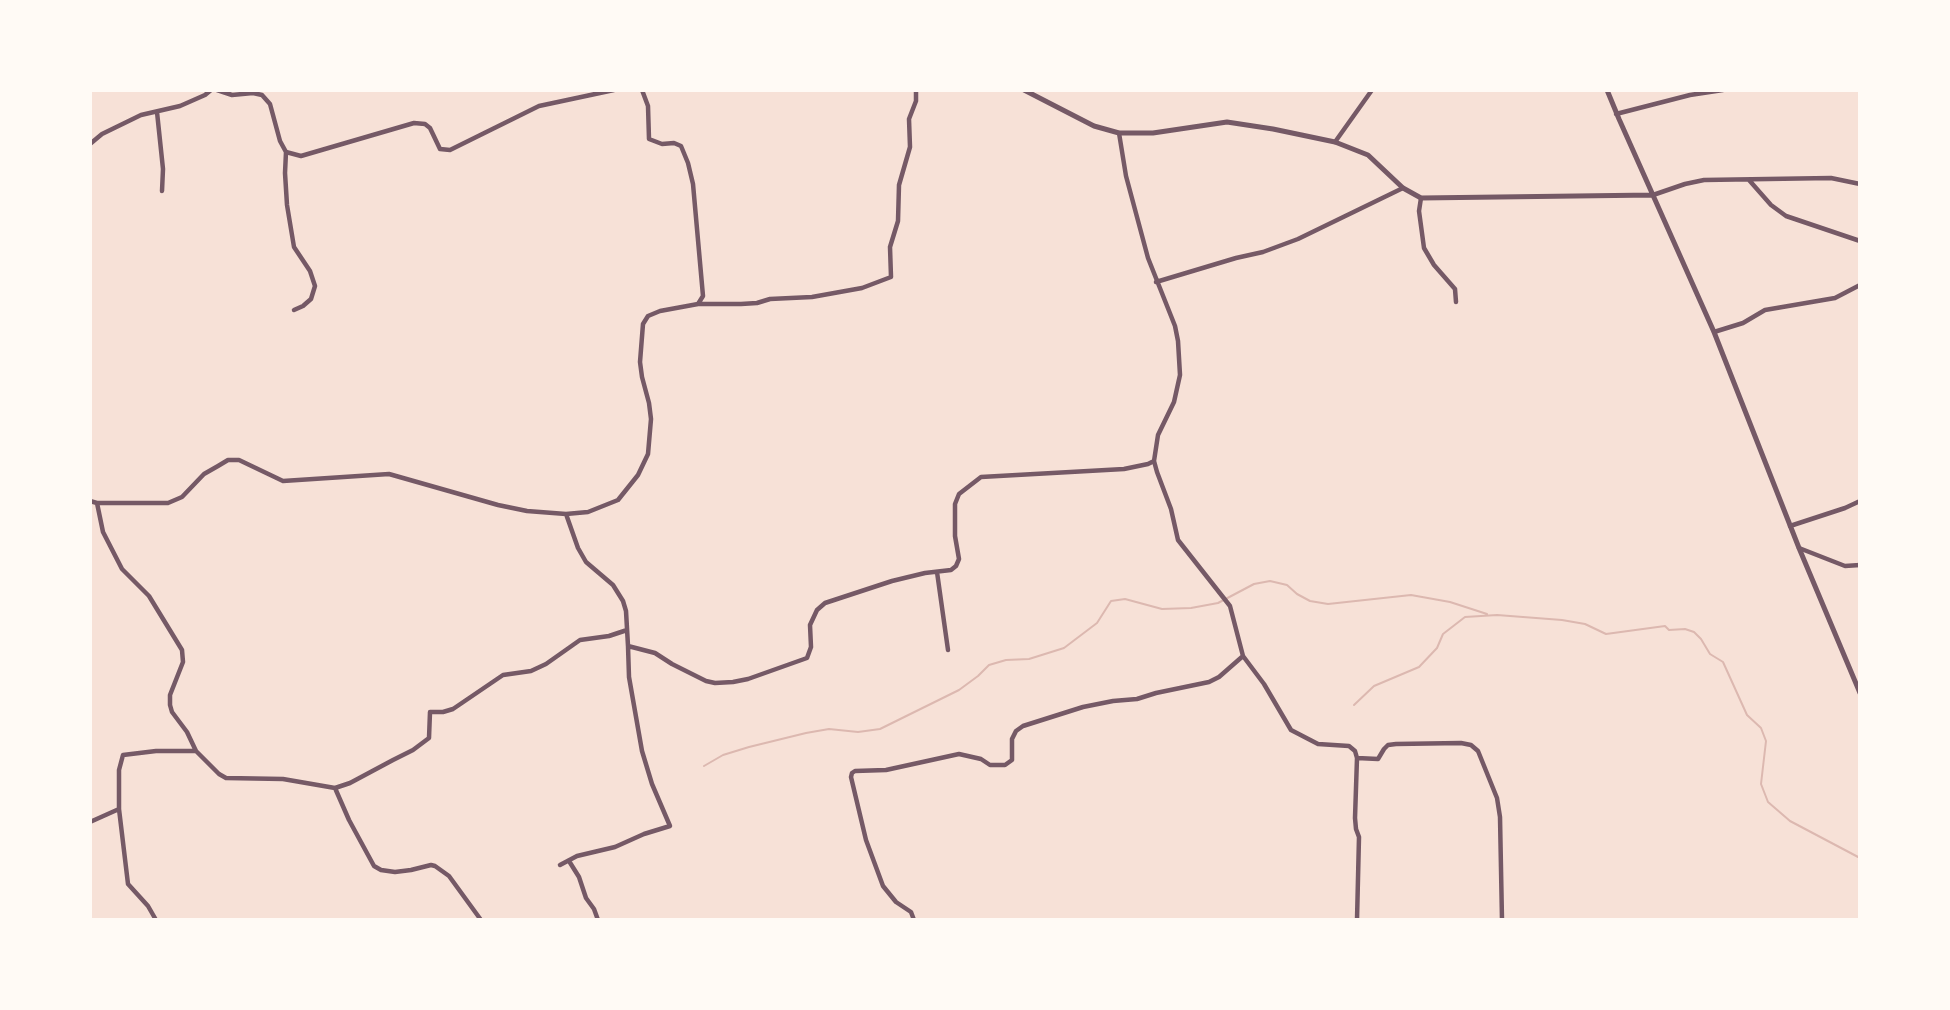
<!DOCTYPE html>
<html>
<head>
<meta charset="utf-8">
<style>
  body { margin:0 }
  #map { position:relative; width:1950px; height:1010px; overflow:hidden; background:#f7e1d7; font-family:Cabin,sans-serif }
  canvas { display:block }
  .frame { position:absolute; inset:0; border:92px solid #fffaf5; pointer-events:none }
</style>
</head>
<body>
<div id="map">
<canvas width="1950" height="1010"></canvas>
<div class="frame"></div>
</div>
<script>
const context = document.querySelector('canvas').getContext('2d');
context.lineJoin = 'round';
const toPath = rows => new Path2D(rows.map(r => 'M' + r).join(''));
function strokePath(path, color, width, dash) { context.strokeStyle = color; context.lineWidth = width; context.lineCap = dash ? 'butt' : 'round'; context.setLineDash(dash || []); context.stroke(path); }
strokePath(toPath([
  [1354,705,1374,686,1419,667,1437,648,1443,634,1465,617,1497,615,1562,620,1585,624,1606,634,1665,626,1669,630,1685,629,1694,632,1701,639,1710,654,1723,662,1747,715,1761,728,1766,741,1761,784,1768,802,1790,821,1860,858],
  [704,766,723,755,749,747,806,733,829,729,858,732,880,729,959,690,978,676,989,665,1006,660,1029,659,1064,648,1097,623,1111,601,1125,599,1162,609,1191,608,1218,603,1254,584,1270,581,1287,585,1297,594,1310,601,1328,604,1411,595,1450,602,1487,614]
]), '#dcb8b0', 2);
strokePath(toPath([
  [217,90,232,95,253,93,262,95,270,104,280,141,286,152,301,156,414,123,425,124,430,128,440,149,450,150,539,106,614,90],
  [157,112,163,169,162,191],
  [1616,114,1690,95,1723,90],
  [1119,133,1126,176,1148,258,1175,326,1178,341,1180,375,1174,402,1158,435,1154,461,1157,472,1171,509,1178,540,1230,606,1243,656,1264,684,1291,730,1318,744,1349,746,1355,751,1357,758,1355,818,1356,829,1359,837,1357,920],
  [1335,142,1372,90],
  [90,144,102,134,141,115,180,106,205,95,211,90],
  [286,152,285,173,287,205,294,247,310,271,315,286,311,299,303,306,294,310],
  [1749,180,1771,205,1786,216,1860,241],
  [1653,195,1685,184,1704,180,1831,178,1860,184],
  [1421,198,1419,211,1424,248,1434,265,1455,289,1456,302],
  [1156,282,1236,258,1263,252,1298,239,1403,188],
  [698,304,741,304,757,303,770,299,812,297,862,288,891,277,890,247,898,221,899,185,910,147,909,119,916,101,916,90],
  [1714,332,1743,323,1765,310,1835,298,1860,285],
  [90,501,97,503,168,503,182,497,204,474,218,466,228,460,239,460,283,481,389,474,498,505,527,511,566,514,588,512,618,500,638,475,648,454,651,419,649,403,642,377,640,362,643,324,648,316,660,311,698,304,703,296,693,184,688,163,681,146,674,143,662,144,649,139,648,106,642,90],
  [97,503,103,532,122,569,149,596,182,650,183,662,170,695,170,705,172,712,187,732,196,751],
  [566,514,578,548,586,562,613,585,623,601,626,611,628,646,655,653,672,664,706,681,715,683,733,682,748,679,807,658,811,647,810,625,817,610,825,603,892,581,925,573,951,570,956,566,959,559,955,536,955,504,959,494,981,477,1124,469,1148,464,1154,461],
  [1790,526,1845,508,1860,501],
  [1799,548,1845,566,1860,565],
  [937,572,948,650],
  [1357,758,1378,759,1384,749,1388,745,1396,744,1461,743,1471,745,1478,751,1497,798,1500,817,1502,920],
  [335,788,350,783,393,760,413,750,429,738,430,712,443,712,453,709,503,675,531,671,546,664,580,640,609,636,627,630],
  [119,809,128,884,148,906,156,920],
  [90,822,119,809,119,770,123,755,156,751,196,751,219,774,226,778,283,779,335,788,349,820,374,866,381,870,395,872,411,870,431,865,435,866,449,876,481,920],
  [569,861,579,877,586,898,594,909,598,920],
  [560,865,577,856,615,847,644,834,670,826,652,784,642,751,629,677,628,646],
  [914,920,911,912,896,902,883,886,866,840,851,777,852,773,855,771,886,770,959,754,981,759,990,765,1005,765,1012,760,1012,739,1016,731,1023,726,1083,707,1113,701,1137,699,1156,693,1209,682,1219,677,1243,656]
]), '#755966', 4.5);
strokePath(toPath([
  [1024,90,1094,126,1119,133,1153,133,1227,122,1273,129,1335,142,1368,155,1403,188,1421,198,1653,195],
  [1607,90,1619,119,1714,332,1799,548,1860,693]
]), '#755966', 5);
</script>
</body>
</html>
